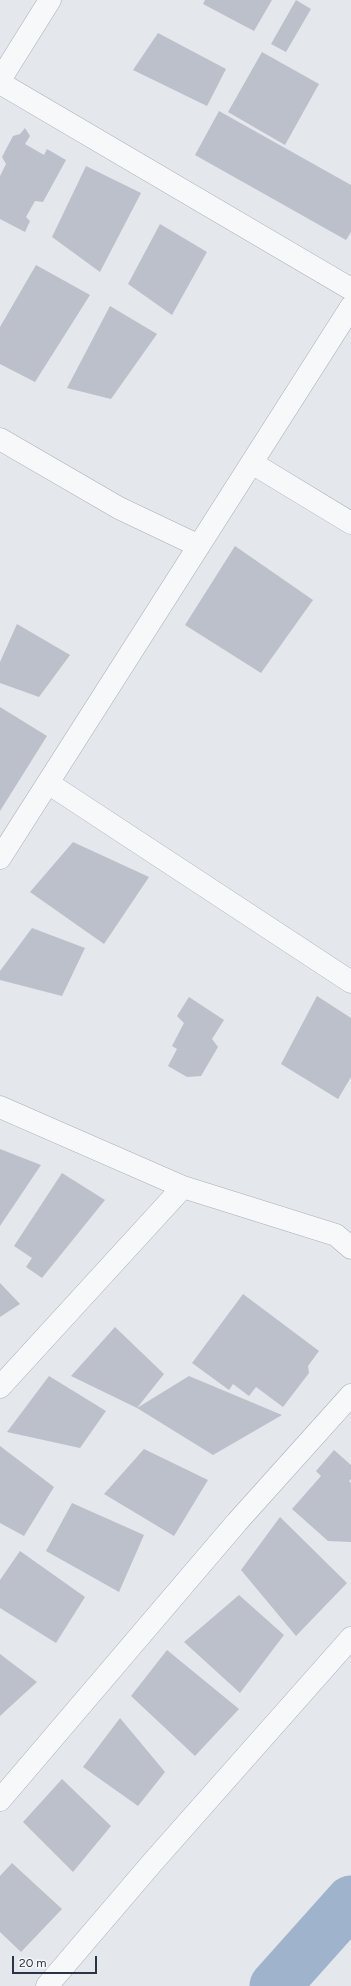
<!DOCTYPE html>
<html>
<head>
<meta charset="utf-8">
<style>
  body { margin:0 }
  #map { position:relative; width:351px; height:1986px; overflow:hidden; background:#e4e7ec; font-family:Figtree,sans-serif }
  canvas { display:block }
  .scale { position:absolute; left:12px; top:1956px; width:85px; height:18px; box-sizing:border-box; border:2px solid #2b3445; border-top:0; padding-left:5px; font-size:12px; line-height:14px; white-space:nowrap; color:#2b3445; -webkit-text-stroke:3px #f4f6f9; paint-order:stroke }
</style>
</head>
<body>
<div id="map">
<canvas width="351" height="1986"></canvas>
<div class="scale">20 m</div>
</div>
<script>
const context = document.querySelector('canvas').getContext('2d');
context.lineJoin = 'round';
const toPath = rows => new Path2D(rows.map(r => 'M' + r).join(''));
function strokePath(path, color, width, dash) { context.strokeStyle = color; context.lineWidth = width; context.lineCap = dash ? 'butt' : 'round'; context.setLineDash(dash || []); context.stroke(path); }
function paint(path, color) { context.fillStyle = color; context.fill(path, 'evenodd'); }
strokePath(toPath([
  [275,1986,351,1901]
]), '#9fb4cc', 51);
paint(toPath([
  [205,0,272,0,254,31,203,4],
  [296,0,311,9,286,52,271,44],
  [158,33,226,69,207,106,133,70],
  [262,52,319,84,285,145,228,112],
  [219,111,351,185,351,232,346,240,195,155],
  [25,128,30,136,25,144,44,155,47,149,66,160,43,202,35,201,26,217,30,221,25,232,0,219,0,176,6,164,2,157,13,136,20,134],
  [86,166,141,193,100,272,52,237],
  [160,224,207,252,172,315,128,284],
  [36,265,90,295,35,382,0,364,0,327],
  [110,306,157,334,111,399,67,388],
  [235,546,313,600,261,673,185,625],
  [17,624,70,655,39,697,0,683,0,662],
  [0,707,47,736,0,811],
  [73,842,149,877,104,944,30,892],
  [32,928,85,948,62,996,0,980,0,971],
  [317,996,351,1018,351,1077,338,1099,281,1064],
  [189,997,224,1020,212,1039,218,1047,201,1076,187,1077,168,1066,177,1049,172,1046,184,1023,177,1016],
  [0,1149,41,1165,0,1226],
  [62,1173,105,1200,42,1278,26,1267,32,1258,14,1246],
  [0,1283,20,1304,0,1317],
  [243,1294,319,1351,308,1366,309,1373,283,1407,256,1387,249,1396,233,1384,229,1390,192,1363],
  [115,1327,164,1374,137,1408,71,1376],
  [49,1376,106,1411,80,1448,7,1432],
  [189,1376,282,1415,213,1455,137,1408],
  [0,1446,54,1487,24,1536,0,1523],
  [144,1449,208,1480,174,1536,104,1494],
  [334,1450,351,1465,351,1479,349,1481,351,1483,351,1542,328,1541,292,1509,321,1476,316,1471],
  [72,1503,144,1535,119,1592,46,1551],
  [280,1517,347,1583,296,1636,241,1570],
  [20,1551,85,1597,56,1643,0,1608,0,1580],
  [239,1595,284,1635,240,1693,184,1642],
  [167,1650,239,1709,195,1756,131,1696],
  [0,1654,37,1682,0,1716],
  [120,1718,165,1772,138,1806,83,1767],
  [62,1779,111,1826,73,1872,23,1822],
  [12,1863,62,1909,21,1952,0,1932,0,1876]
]), '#bbc0ca');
const minor = toPath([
  [0,80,50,0],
  [0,83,351,289],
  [0,439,119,508,199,546],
  [252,463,351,523],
  [48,783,351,982],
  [0,858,351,307],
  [0,1107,183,1187,336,1235,351,1248],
  [0,1387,183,1187],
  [0,1800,237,1522,351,1395],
  [47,1986,152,1863,351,1638]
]);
strokePath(minor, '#a9aeb7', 23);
strokePath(minor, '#f7f8fa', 22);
</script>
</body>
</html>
